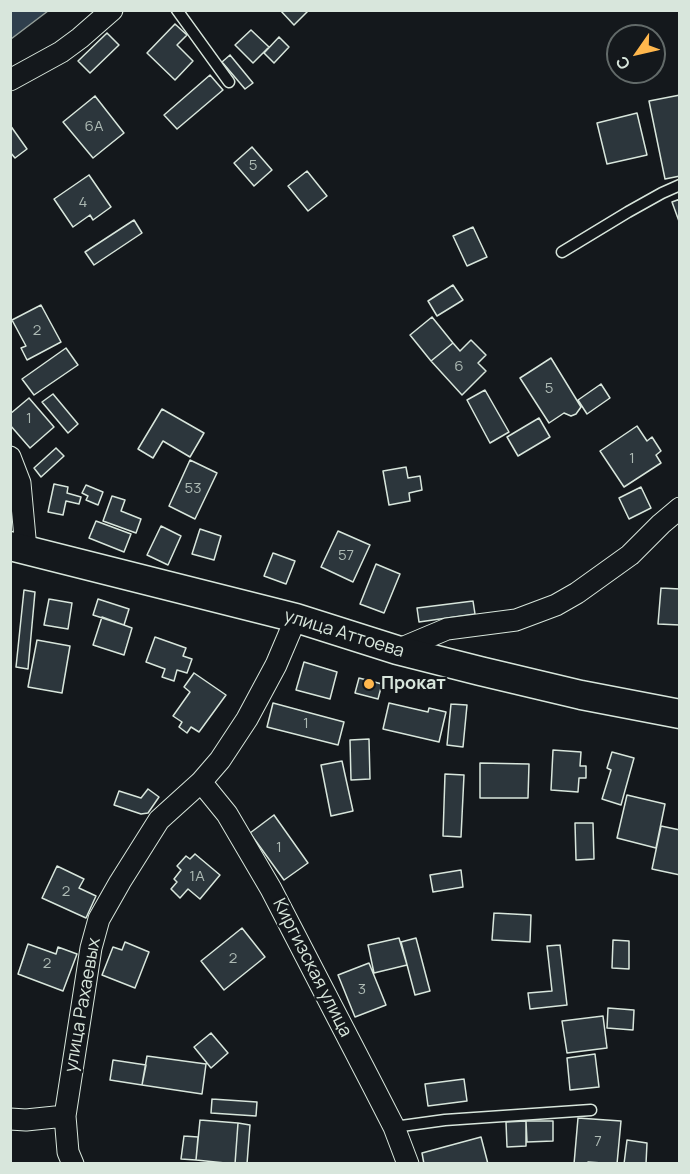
<!DOCTYPE html>
<html>
<head>
<meta charset="utf-8">
<style>
  body { margin:0 }
  #map { position:relative; width:690px; height:1174px; overflow:hidden; background:#14181c; font-family:Manrope,sans-serif }
  canvas { display:block }
  .frame { position:absolute; inset:0; border:12px solid #d8e6dc; pointer-events:none }
  .north { position:absolute; left:606px; top:24px; width:60px; height:60px; box-sizing:border-box; background:#14181c; border:2px solid #626a69; border-radius:50%; rotate:236deg; font-size:16px; font-weight:700; line-height:24px; text-align:center; color:#d8e6dc }
  .north::after { content:''; display:block; margin:auto; width:21px; height:27px; background:#ffb74d; clip-path:polygon(50% 0,100% 100%,50% 72%,0 100%) }
</style>
</head>
<body>
<div id="map">
<canvas width="690" height="1174"></canvas>
<div class="frame"></div>
<div class="north">С</div>
</div>
<script>
const context = document.querySelector('canvas').getContext('2d');
context.lineJoin = 'round';
function paint(path, color) { context.fillStyle = color; context.fill(path, 'evenodd'); }
const toPath = rows => new Path2D(rows.map(r => 'M' + r).join(''));
function strokePath(path, color, width, dash) { context.strokeStyle = color; context.lineWidth = width; context.lineCap = dash ? 'butt' : 'round'; context.setLineDash(dash || []); context.stroke(path); }
function label(font, color, halo, rows, align = 'center') {
  context.font = font + ' Manrope,sans-serif'; context.lineWidth = 4.5; context.setLineDash([]); context.textBaseline = 'middle'; context.strokeStyle = halo; context.fillStyle = color; for (const [text, x, y, turn = 0] of rows) {
    context.save(); context.translate(x, y); context.rotate((+turn || 0) * Math.PI / 180); context.textAlign = isNaN(turn) ? turn : align; if (halo) context.strokeText(text, 0, 0); context.fillText(text, 0, 0); context.restore();
  }
}
const water = toPath([
  [11,10,48,10,48,11,11,39,11,10]
]);
paint(water, '#2f3f4d');
strokePath(water, '#939e99', 1.5);
const building = toPath([
  [280,10,309,10,294,25,280,10],
  [175,24,187,35,177,45,193,61,175,80,147,53,175,24],
  [251,30,269,47,253,63,235,45,251,30],
  [107,33,119,45,90,73,78,61,107,33],
  [279,37,289,47,274,63,264,53,279,37],
  [230,55,253,83,245,89,222,62,230,55],
  [210,75,223,90,177,129,164,115,210,75],
  [680,95,680,176,665,179,649,101,680,95],
  [95,96,124,133,93,158,63,122,95,96],
  [637,113,647,155,607,164,597,123,637,113],
  [10,125,27,149,15,158,10,152,10,125],
  [252,147,272,170,254,186,234,163,252,147],
  [307,171,327,196,308,211,288,186,307,171],
  [89,175,111,207,93,220,90,215,73,227,54,199,89,175],
  [680,199,680,224,672,202,680,199],
  [134,220,142,233,94,265,85,252,134,220],
  [473,227,487,257,467,266,453,236,473,227],
  [453,285,463,300,437,316,428,301,453,285],
  [41,305,61,342,27,360,21,348,26,346,12,320,41,305],
  [432,317,453,343,431,361,410,335,432,317],
  [471,340,486,355,478,363,486,371,462,395,431,361,453,343,460,351,471,340],
  [66,348,78,365,34,395,22,379,66,348],
  [551,358,581,407,576,414,571,416,564,413,549,423,520,378,551,358],
  [601,384,610,398,587,414,578,400,601,384],
  [485,390,509,432,490,443,467,400,485,390],
  [53,394,78,424,68,433,42,402,53,394],
  [29,398,54,427,30,448,10,425,10,414,29,398],
  [162,409,204,433,190,457,163,441,153,458,138,449,162,409],
  [539,418,550,437,518,456,507,437,539,418],
  [637,426,647,441,652,437,661,451,656,455,661,463,624,487,600,451,637,426],
  [56,448,64,456,41,477,34,468,56,448],
  [190,460,217,473,195,519,169,506,190,460],
  [406,467,408,478,420,476,422,490,409,493,410,501,389,505,383,471,406,467],
  [54,484,68,487,67,493,81,497,79,504,66,501,63,515,48,512,54,484],
  [86,485,103,492,98,505,86,500,88,496,82,493,86,485],
  [641,487,651,508,629,519,619,498,641,487],
  [112,496,125,500,121,511,141,519,136,533,103,521,112,496],
  [96,521,131,534,124,552,89,538,96,521],
  [161,526,181,536,168,565,147,555,161,526],
  [200,529,221,536,214,560,192,554,200,529],
  [338,531,370,545,353,582,321,567,338,531],
  [273,553,295,561,286,584,264,576,273,553],
  [376,564,400,574,384,613,360,604,376,564],
  [661,588,680,589,680,625,658,624,661,588],
  [24,590,35,592,28,669,16,667,24,590],
  [49,599,72,603,68,629,44,625,49,599],
  [98,599,129,609,124,625,93,615,98,599],
  [473,601,475,614,419,622,417,608,473,601],
  [102,617,132,628,124,655,93,645,102,617],
  [155,637,186,648,183,656,192,659,187,673,177,670,174,681,162,677,165,669,146,662,155,637],
  [37,640,70,646,62,693,28,687,37,640],
  [304,662,337,672,330,699,296,690,304,662],
  [194,673,226,695,199,732,191,727,187,733,179,727,182,722,173,716,190,692,184,687,194,673],
  [359,678,382,684,378,699,355,693,359,678],
  [273,703,344,722,338,745,267,727,273,703],
  [389,703,428,712,429,708,446,712,439,742,383,729,389,703],
  [451,704,467,705,463,747,447,745,451,704],
  [369,739,370,779,351,780,350,740,369,739],
  [553,750,581,752,580,766,586,766,586,778,579,778,578,792,551,790,553,750],
  [612,752,634,758,621,805,602,799,611,770,607,768,612,752],
  [342,761,353,811,331,816,321,765,342,761],
  [480,763,529,764,528,798,480,798,480,763],
  [445,774,464,775,461,837,443,836,445,774],
  [148,789,159,797,148,813,141,814,114,805,119,791,141,798,148,789],
  [627,795,665,804,656,848,617,838,627,795],
  [274,815,308,863,284,880,250,833,274,815],
  [575,823,593,823,594,859,576,860,575,823],
  [661,826,680,830,680,875,652,869,661,826],
  [195,854,220,875,200,899,188,889,180,898,171,889,177,882,174,879,181,870,177,866,186,856,190,859,195,854],
  [57,866,84,879,79,888,96,896,86,918,42,898,57,866],
  [461,870,463,887,433,892,430,875,461,870],
  [494,913,531,915,530,942,492,940,494,913],
  [242,928,265,957,224,990,201,961,242,928],
  [399,938,407,965,374,973,368,945,399,938],
  [416,938,430,991,415,995,401,942,416,938],
  [613,940,629,941,629,969,612,968,613,940],
  [125,942,149,952,135,988,102,975,113,947,122,950,125,942],
  [28,944,56,954,58,947,77,954,63,991,18,974,28,944],
  [560,945,567,1005,530,1009,528,993,552,991,547,946,560,945],
  [369,963,386,1005,355,1017,338,975,369,963],
  [608,1008,634,1010,633,1030,607,1028,608,1008],
  [603,1016,607,1048,567,1053,562,1021,603,1016],
  [211,1033,228,1053,211,1068,194,1047,211,1033],
  [595,1054,599,1087,570,1090,567,1058,595,1054],
  [147,1056,206,1064,202,1094,142,1085,147,1056],
  [113,1060,146,1065,142,1085,110,1080,113,1060],
  [464,1079,467,1101,428,1106,425,1084,464,1079],
  [212,1099,257,1102,256,1116,211,1113,212,1099],
  [578,1118,621,1121,617,1164,588,1162,588,1164,574,1164,578,1118],
  [200,1120,238,1123,235,1164,196,1160,200,1120],
  [526,1121,553,1121,553,1141,527,1142,526,1121],
  [526,1121,526,1146,507,1147,506,1122,526,1121],
  [238,1123,250,1125,247,1164,235,1164,238,1123],
  [184,1136,198,1137,196,1160,181,1159,184,1136],
  [481,1137,488,1164,424,1164,422,1153,481,1137],
  [627,1140,647,1143,646,1164,624,1164,627,1140]
]);
paint(building, '#2c363c');
strokePath(building, '#d8e6dc', 1.5);
const lane = toPath([
  [177,10,229,82],
  [562,252,628,212,662,193,680,185],
  [394,1127,445,1120,591,1110]
]);
const street = toPath([
  [10,80,61,52,80,38,112,10],
  [10,457,20,483,26,549],
  [397,650,447,629,516,620,556,605,577,593,630,555,661,524,680,508],
  [201,782,227,814,271,889,373,1086,394,1127,408,1164],
  [10,1119,26,1120,65,1116],
  [73,1164,68,1152,65,1116,91,948,99,919,120,882,159,820,201,782,220,760,247,719,276,665,296,618]
]);
const secondary = toPath([
  [10,546,296,618,397,650,480,671,581,695,680,714]
]);
strokePath(lane, '#d8e6dc', 13);
strokePath(street, '#d8e6dc', 23);
strokePath(secondary, '#d8e6dc', 31);
strokePath(lane, '#14181c', 10);
strokePath(street, '#14181c', 21);
strokePath(secondary, '#14181c', 28);
for (const [x, y, r, color] of [
  [369,684,6,"#ffb74d"]
]) { const dot = new Path2D(); dot.arc(x, y, r, 0, 2 * Math.PI); context.fillStyle = color; context.fill(dot); strokePath(dot, '#14181c', 2); }
label('15px', '#adbab4', null, [
  ["6А",94,127],
  ["5",253,166],
  ["4",83,203],
  ["2",37,331],
  ["6",459,367],
  ["5",549,389],
  ["1",29,419],
  ["1",632,459],
  ["53",193,489],
  ["57",346,556],
  ["1",306,724],
  ["1",279,848],
  ["1А",197,877],
  ["2",66,892],
  ["2",233,959],
  ["2",47,964],
  ["3",362,990],
  ["7",598,1142]
]);
label('18px', '#d8e6dc', '#14181c', [
  ["улица Аттоева",344,634,17],
  ["Киргизская улица",312,968,63],
  ["улица Рахаевых",83,1005,-80]
]);
label('bold 18px', '#d8e6dc', '#14181c', [
  ["Прокат",381,684]
], 'left');
</script>
</body>
</html>
